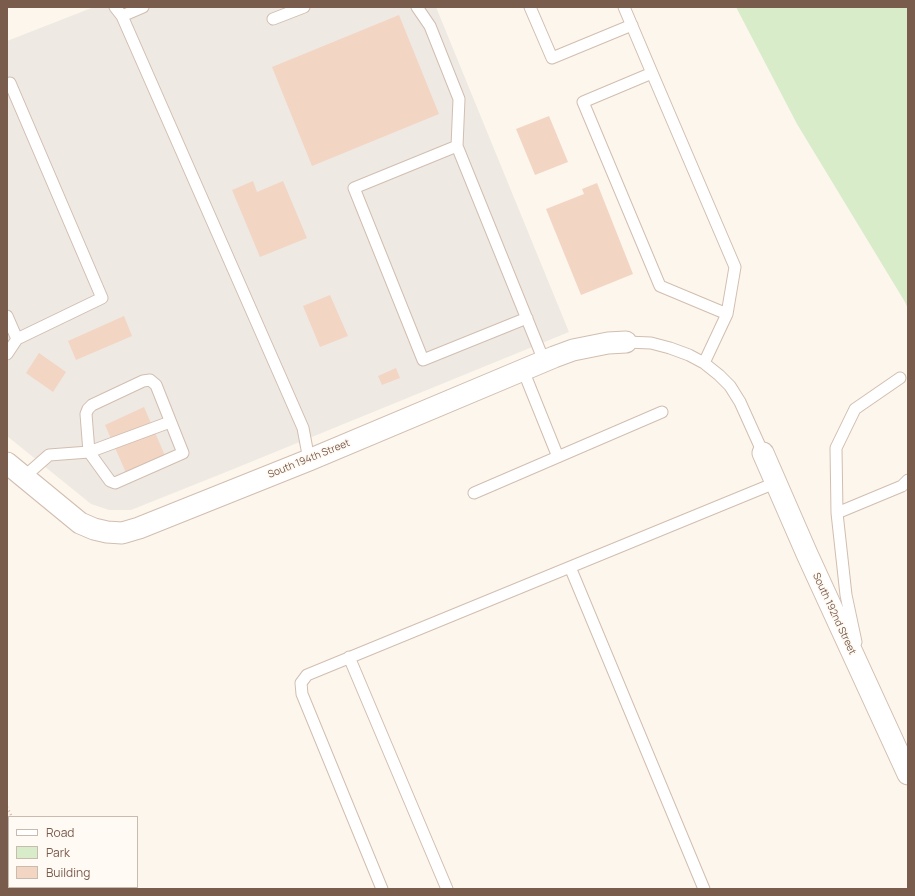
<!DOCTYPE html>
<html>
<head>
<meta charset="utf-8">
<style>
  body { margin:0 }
  #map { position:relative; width:915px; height:896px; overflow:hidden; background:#fdf6ec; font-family:Manrope,sans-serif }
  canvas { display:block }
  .frame { position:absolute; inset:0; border:8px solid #7a5c4d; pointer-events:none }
  .legend { position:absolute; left:8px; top:816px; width:130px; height:72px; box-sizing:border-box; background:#fffaf3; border:1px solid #cabbb1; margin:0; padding:5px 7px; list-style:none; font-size:12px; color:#7a5c4d }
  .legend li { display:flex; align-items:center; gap:8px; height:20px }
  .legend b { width:20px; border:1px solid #cabbb1 }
</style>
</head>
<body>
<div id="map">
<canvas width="915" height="896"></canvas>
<div class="frame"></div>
<ul class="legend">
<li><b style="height:5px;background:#fff"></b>Road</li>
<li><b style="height:11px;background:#d8ecc9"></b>Park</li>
<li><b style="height:11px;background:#f3d5c3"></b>Building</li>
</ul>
</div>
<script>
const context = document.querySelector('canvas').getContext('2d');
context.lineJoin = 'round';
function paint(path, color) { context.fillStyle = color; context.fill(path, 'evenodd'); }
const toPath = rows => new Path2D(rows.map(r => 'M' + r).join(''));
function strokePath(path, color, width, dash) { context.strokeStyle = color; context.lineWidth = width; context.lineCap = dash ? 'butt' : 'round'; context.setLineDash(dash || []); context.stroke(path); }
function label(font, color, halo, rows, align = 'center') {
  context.font = font + ' Manrope,sans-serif'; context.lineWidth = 3; context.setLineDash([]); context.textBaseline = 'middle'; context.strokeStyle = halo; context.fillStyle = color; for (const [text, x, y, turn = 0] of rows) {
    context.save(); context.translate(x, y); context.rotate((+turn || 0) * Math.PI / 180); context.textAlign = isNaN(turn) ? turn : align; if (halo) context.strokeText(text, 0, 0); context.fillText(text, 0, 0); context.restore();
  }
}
paint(toPath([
  [94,7,436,7,569,332,236,468,131,510,109,510,91,504,7,436,7,41]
]), '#efe9e4');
paint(toPath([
  [736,7,908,7,908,309,905,302,797,124]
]), '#d8ecc9');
paint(toPath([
  [399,15,439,114,312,166,272,67],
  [549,116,568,162,535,175,516,129],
  [253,181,257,192,283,181,307,238,260,257,232,190],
  [597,183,633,274,581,295,546,209,584,194,582,189],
  [330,295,348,336,320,347,303,306],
  [124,316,132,336,76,360,68,341],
  [39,353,66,372,53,392,26,373],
  [396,368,400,378,382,385,378,376],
  [144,407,166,458,127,475,105,425]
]), '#f3d5c3');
const lane = toPath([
  [115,7,122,16],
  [143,7,122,16,303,428,309,460],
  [417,7,430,26,459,99,457,146,544,361],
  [530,7,552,58,632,25],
  [624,7,652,73],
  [273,19,304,7],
  [7,84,10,83,102,298,17,339,7,354],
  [457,146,354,188,423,360,527,318],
  [7,316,17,339],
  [626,342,651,343,670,348,689,355,704,363,719,375,730,386,740,402,763,453],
  [704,363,727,314,735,267,652,73,583,102,660,286,727,314],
  [523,370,558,457],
  [150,380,156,385,183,453,115,483,110,481,89,452,86,414,88,409,92,405,143,381,150,380],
  [24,477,49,455,89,452,170,422],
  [474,493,662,412],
  [837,513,902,486,908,480],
  [570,567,704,889],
  [856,642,846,595,837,513,836,448,855,409,900,378],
  [349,657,447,889],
  [382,889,302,694,301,683,307,675,775,483]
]);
const street = toPath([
  [763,453,807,554,908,774],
  [7,463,80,523,94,529,107,532,122,533,139,528,309,460,554,357,573,350,608,343,626,342]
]);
const secondary = toPath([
  [7,857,9,861],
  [21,887,22,889]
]);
strokePath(lane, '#d1beb0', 13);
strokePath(street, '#d1beb0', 23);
strokePath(secondary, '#d6c0b0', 24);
strokePath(toPath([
  [7,807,12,817],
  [45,887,46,889]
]), '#d9b8a5', 2.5, [1, 3]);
strokePath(lane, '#fff', 11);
strokePath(street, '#fff', 21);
strokePath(secondary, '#fff', 22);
label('10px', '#7a5c4d', '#fffaf3', [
  ["South 194th Street",309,459,-22],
  ["South 192nd Street",834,614,65]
]);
</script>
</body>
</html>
